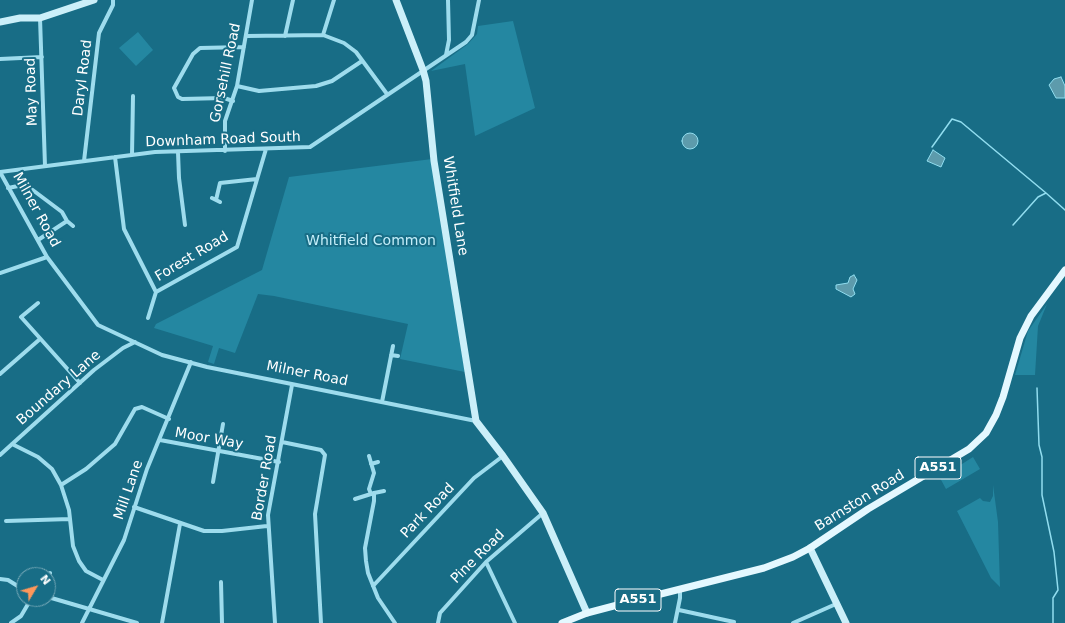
<!DOCTYPE html>
<html>
<head>
<meta charset="utf-8">
<style>
  body { margin:0 }
  #map { position:relative; width:1065px; height:623px; overflow:hidden; background:#186d86; font-family:"DejaVu Sans",sans-serif }
  canvas { display:block }
  .north { position:absolute; left:16px; top:567px; width:40px; height:40px; box-sizing:border-box; background:#186d86; border:1px solid #74a7b6; border-radius:50%; rotate:52deg; font-size:11px; font-weight:700; line-height:16px; text-align:center; color:#fff }
  .north::after { content:''; display:block; margin:auto; width:14px; height:18px; background:#ff975a; clip-path:polygon(50% 0,100% 100%,50% 72%,0 100%) }
</style>
</head>
<body>
<div id="map">
<canvas width="1065" height="623"></canvas>
<div class="north">N</div>
</div>
<script>
const context = document.querySelector('canvas').getContext('2d');
context.lineJoin = 'round';
function paint(path, color) { context.fillStyle = color; context.fill(path, 'evenodd'); }
const toPath = rows => new Path2D(rows.map(r => 'M' + r).join(''));
function strokePath(path, color, width, dash) { context.strokeStyle = color; context.lineWidth = width; context.lineCap = dash ? 'butt' : 'round'; context.setLineDash(dash || []); context.stroke(path); }
function label(font, color, halo, rows, align = 'center') {
  context.font = font + ' "DejaVu Sans",sans-serif'; context.lineWidth = 4; context.setLineDash([]); context.textBaseline = 'middle'; context.strokeStyle = halo; context.fillStyle = color; for (const [text, x, y, turn = 0] of rows) {
    context.save(); context.translate(x, y); context.rotate((+turn || 0) * Math.PI / 180); context.textAlign = isNaN(turn) ? turn : align; if (halo) context.strokeText(text, 0, 0); context.fillText(text, 0, 0); context.restore();
  }
}
paint(toPath([
  [513,21,535,108,475,136,465,64,431,71,468,44,477,34,478,26],
  [138,32,153,50,136,66,119,48],
  [432,159,465,372,400,359,408,324,274,296,258,294,235,353,219,348,214,364,208,362,213,346,154,328,156,324,262,270,289,177],
  [1047,304,1038,326,1035,375,1015,375,1028,331],
  [973,457,980,469,946,489,940,478],
  [993,485,998,522,1000,587,991,578,957,511,980,498,983,501,990,502,993,496]
]), '#2487a1');
const water = toPath([
  [1061,77,1065,86,1065,98,1056,98,1049,85,1054,79,1061,77],
  '682 141a8 8 0 1 1 16 0a8 8 0 1 1-16 0Z',
  [933,150,945,158,941,167,927,161,933,150],
  [854,275,857,280,853,289,855,294,851,297,836,289,836,285,848,283,850,277,854,275]
]);
paint(water, '#5d9bac');
strokePath(water, '#91ddef', 1);
strokePath(toPath([
  [932,147,952,119,961,122,1046,193],
  [1013,225,1038,197,1046,193,1065,210],
  [1037,388,1039,445,1042,457,1042,495,1054,552,1058,590,1053,598,1053,623]
]), '#91ddef', 1.5);
strokePath(toPath([
  [40,18,45,166],
  [323,35,334,0],
  [247,36,323,35,344,43,356,52,387,94],
  [285,36,293,0],
  [446,55,449,40,448,0],
  [0,59,42,57],
  [237,86,259,91,316,86,332,81,362,61],
  [233,101,224,98,182,99,178,97,174,88,193,54,200,48,244,47],
  [225,151,225,121,237,86,252,0],
  [178,152,179,178,185,225],
  [132,155,133,96],
  [115,157,124,229,156,292,148,318],
  [84,161,99,33,113,5,113,0],
  [8,188,18,186,30,188,62,212,67,221],
  [212,198,220,202],
  [216,200,220,183,257,179],
  [38,240,67,221,73,226],
  [0,273,47,257],
  [156,292,237,247,266,149],
  [38,303,21,317,80,383],
  [391,355,398,356],
  [0,374,40,339],
  [382,402,393,346],
  [476,421,207,367,162,355,98,325,47,257,0,172,155,152,310,147,466,42,472,35,479,0],
  [160,440,279,462],
  [282,442,321,450,325,455,315,514,321,623],
  [12,444,38,457,52,469,61,485,69,510,73,546,79,561,86,571,103,580],
  [0,455,94,370,123,348,135,342],
  [369,456,374,473,369,489,371,494,374,493],
  [371,464,378,462],
  [213,482,223,424],
  [61,485,86,469,115,444,135,409,142,407,169,419],
  [384,491,374,493,374,501,365,548,366,561,368,573,378,598,395,623],
  [355,499,371,494],
  [134,507,204,531,222,531,267,526],
  [6,521,70,519],
  [486,562,515,623],
  [48,575,50,573],
  [0,579,8,580,24,590],
  [221,582,222,623],
  [373,586,474,478,503,456],
  [48,597,137,623],
  [679,610,734,622],
  [11,623,21,616,31,599],
  [82,623,124,540,147,469,191,362],
  [162,623,180,524],
  [275,623,268,515,292,385],
  [438,623,440,613,486,562,543,513],
  [675,623,680,598,680,589],
  [793,623,836,604]
]), '#9edced', 4);
strokePath(toPath([
  [396,0,423,70,426,81,434,161,476,421,503,456,543,513,587,613],
  [0,22,20,18,40,18,94,0],
  [810,548,846,623]
]), '#cbeff9', 7);
strokePath(toPath([
  [562,623,587,613,625,603,764,568,793,557,810,548,868,509,969,449,986,433,996,415,1003,397,1020,338,1031,316,1065,270]
]), '#e4f8ff', 7);
for (const [x, y, w] of [
  [938,468,46],
  [638,600,46]
]) { const box = new Path2D(); box.roundRect(x - w / 2, y - 11, w, 22, 3); context.fillStyle = '#186d86'; context.fill(box); strokePath(box, '#fff', 1); }
label('bold 13px', '#fff', null, [
  ["A551",938,468],
  ["A551",638,600]
]);
label('14px', '#fff', '#186d86', [
  ["Gorsehill Road",226,73,-78],
  ["Daryl Road",83,78,-83],
  ["May Road",32,92,-92],
  ["Downham Road South",223,140,-2],
  ["Whitfield Lane",455,206,81],
  ["Milner Road",36,210,61],
  ["Forest Road",192,257,-31],
  ["Milner Road",307,374,11],
  ["Boundary Lane",59,388,-41],
  ["Moor Way",209,439,10],
  ["Border Road",265,478,-80],
  ["Mill Lane",129,490,-71],
  ["Barnston Road",860,501,-32],
  ["Park Road",428,511,-46],
  ["Pine Road",478,557,-45]
]);
label('14px', '#c4eef9', '#186d86', [
  ["Whitfield Common",371,241]
]);
</script>
</body>
</html>
